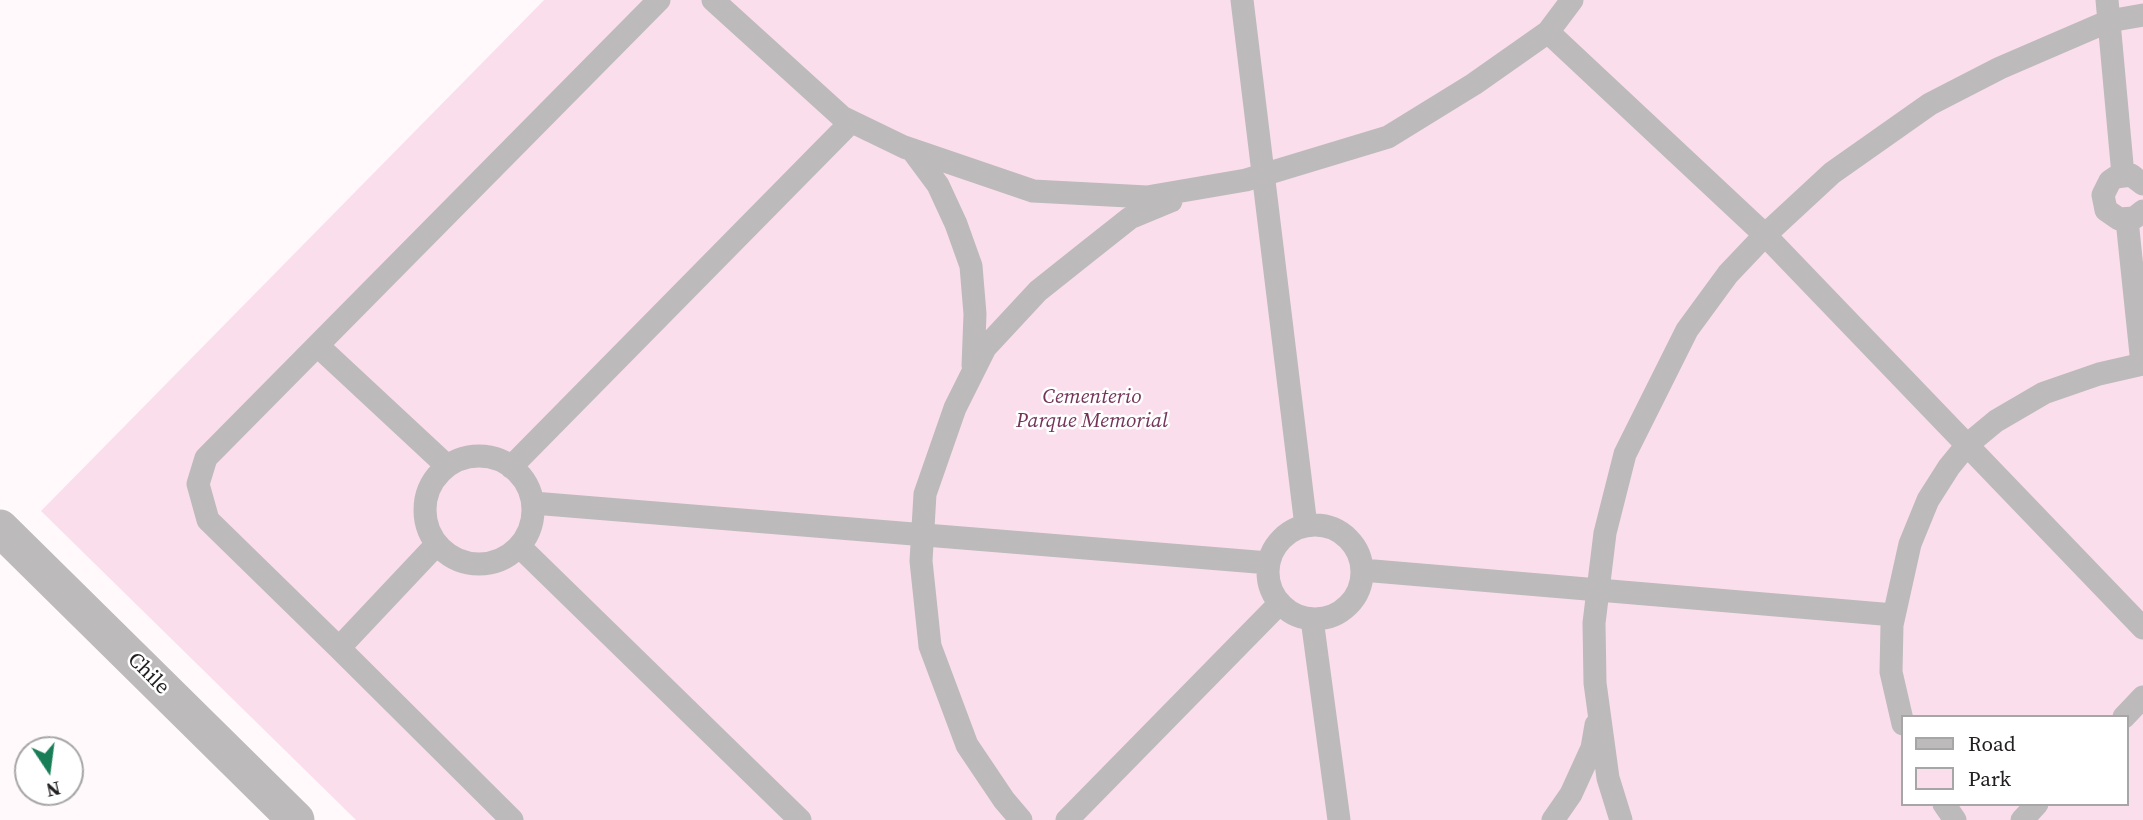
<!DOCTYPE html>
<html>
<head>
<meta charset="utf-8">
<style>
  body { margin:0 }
  #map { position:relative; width:2143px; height:820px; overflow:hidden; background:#fff9fc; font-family:"Source Serif 4",serif }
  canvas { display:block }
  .legend { position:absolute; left:1901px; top:715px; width:228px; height:91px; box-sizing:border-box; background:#fff; border:2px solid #a7a6a6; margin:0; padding:9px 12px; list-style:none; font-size:21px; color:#232021 }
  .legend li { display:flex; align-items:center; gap:14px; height:35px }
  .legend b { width:35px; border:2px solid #a7a6a6 }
  .north { position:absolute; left:14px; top:736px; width:70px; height:70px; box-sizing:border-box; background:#fff; border:2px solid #a7a6a6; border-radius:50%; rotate:167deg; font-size:19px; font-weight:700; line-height:28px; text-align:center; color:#232021 }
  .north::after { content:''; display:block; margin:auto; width:24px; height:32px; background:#197e57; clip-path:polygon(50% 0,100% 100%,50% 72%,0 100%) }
</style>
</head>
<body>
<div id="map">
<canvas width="2143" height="820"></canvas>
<ul class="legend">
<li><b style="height:9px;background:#bdbabb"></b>Road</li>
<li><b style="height:19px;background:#fbdeec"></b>Park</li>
</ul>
<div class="north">N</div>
</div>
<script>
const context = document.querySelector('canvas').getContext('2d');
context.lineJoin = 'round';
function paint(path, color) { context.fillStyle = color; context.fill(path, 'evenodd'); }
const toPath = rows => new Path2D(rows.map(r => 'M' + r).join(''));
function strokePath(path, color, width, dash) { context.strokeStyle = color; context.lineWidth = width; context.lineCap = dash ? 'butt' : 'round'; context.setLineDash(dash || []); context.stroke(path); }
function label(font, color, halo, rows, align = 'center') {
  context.font = font + ' "Source Serif 4",serif'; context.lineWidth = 5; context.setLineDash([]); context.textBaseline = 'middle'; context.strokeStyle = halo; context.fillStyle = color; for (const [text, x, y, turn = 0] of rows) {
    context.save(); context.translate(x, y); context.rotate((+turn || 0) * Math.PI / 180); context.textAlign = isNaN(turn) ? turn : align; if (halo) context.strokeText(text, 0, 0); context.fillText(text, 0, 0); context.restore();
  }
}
paint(toPath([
  [544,0,2143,0,2143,820,356,820,41,511],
  [1903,717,2127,717,2127,804,1903,804]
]), '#fbdeec');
strokePath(toPath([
  [713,0,842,117,904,147,1033,191,1147,197,1246,180,1388,137,1474,84,1548,32,1572,0],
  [1242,0,1306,526],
  [2107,0,2123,175],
  [1548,32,1765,235,2143,628],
  [912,150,938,185,956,224,971,266,975,314,973,366],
  [2143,184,2131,175,2116,177,2110,181,2103,195,2106,210,2119,219,2134,218,2143,211],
  [2127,220,2142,364],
  [318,346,447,466],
  '425 510a54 54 0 1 1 108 0a54 54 0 1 1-108 0Z',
  [511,467,851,122],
  [533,503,1269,563],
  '1268 572a47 47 0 1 1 94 0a47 47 0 1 1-94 0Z',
  [519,546,800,820],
  [1362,570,1894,615],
  [1312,619,1339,820],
  [339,648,437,544],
  [2124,717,2143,697],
  [1903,724,1891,672,1892,625,1910,544,1928,500,1949,467,1967,445,1996,421,2044,393,2099,374,2143,364],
  [1944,804,1955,820],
  [512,820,339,648,208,520,198,484,206,458,659,0],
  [1021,820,1004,800,967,745,930,646,921,561,925,494,955,408,985,348,1038,291,1087,252,1130,218,1171,201],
  [1067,820,1280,603],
  [1553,820,1571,794,1592,748,1596,725],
  [1621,820,1608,778,1595,683,1594,623,1605,533,1625,454,1687,330,1728,274,1765,235,1832,173,1930,104,2000,68,2109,21,2143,15],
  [2022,820,2037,804]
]), '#bdbabb', 23);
strokePath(toPath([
  [0,528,296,820]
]), '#bdbabb', 37);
label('italic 21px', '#743357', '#fff', [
  ["Cementerio",1092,398],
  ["Parque Memorial",1092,422]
]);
label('21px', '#232021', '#fff', [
  ["Chile",148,674,45]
]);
</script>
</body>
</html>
